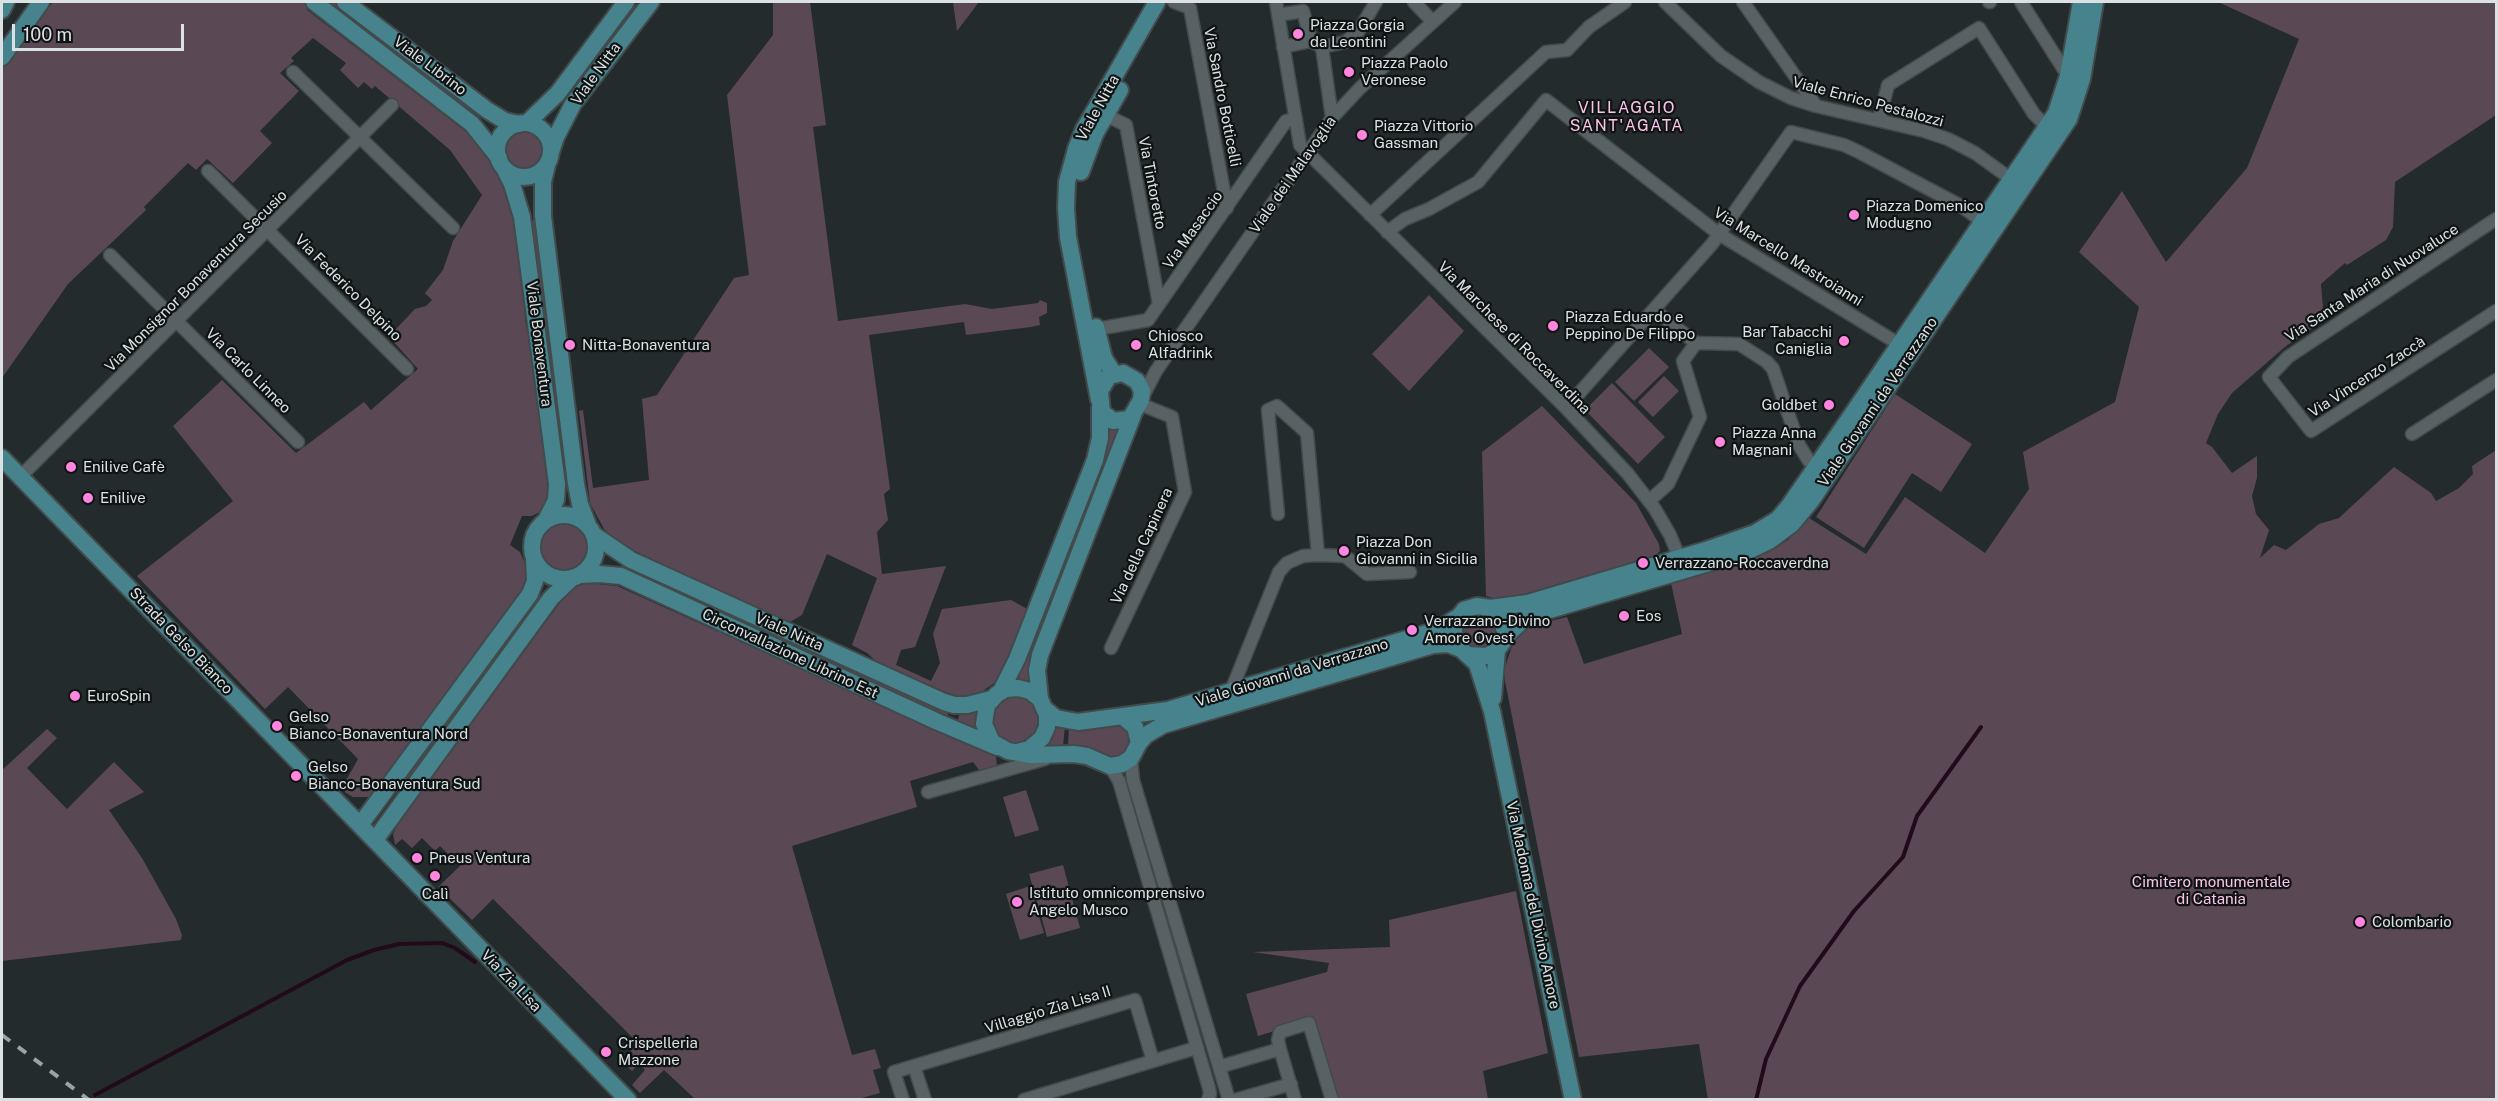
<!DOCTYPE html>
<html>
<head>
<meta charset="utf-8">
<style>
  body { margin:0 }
  #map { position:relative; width:2498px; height:1101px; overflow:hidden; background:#232b2d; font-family:"Public Sans",sans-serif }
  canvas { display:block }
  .frame { position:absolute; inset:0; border:3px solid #dce2e3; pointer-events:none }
  .scale { position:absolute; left:12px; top:24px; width:172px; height:27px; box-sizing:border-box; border:3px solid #dce2e3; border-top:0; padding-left:8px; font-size:18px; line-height:21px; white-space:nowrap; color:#dce2e3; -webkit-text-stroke:4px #0f1314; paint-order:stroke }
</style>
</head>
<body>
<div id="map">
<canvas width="2498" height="1101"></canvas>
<div class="frame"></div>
<div class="scale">100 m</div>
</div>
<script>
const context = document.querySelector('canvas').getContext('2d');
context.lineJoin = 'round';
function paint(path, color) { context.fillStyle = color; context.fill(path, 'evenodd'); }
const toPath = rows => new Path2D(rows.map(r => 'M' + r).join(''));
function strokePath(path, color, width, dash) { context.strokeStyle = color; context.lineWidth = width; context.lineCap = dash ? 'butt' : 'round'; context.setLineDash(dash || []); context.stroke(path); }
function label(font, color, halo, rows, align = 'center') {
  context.font = font + ' "Public Sans",sans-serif'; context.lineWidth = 4.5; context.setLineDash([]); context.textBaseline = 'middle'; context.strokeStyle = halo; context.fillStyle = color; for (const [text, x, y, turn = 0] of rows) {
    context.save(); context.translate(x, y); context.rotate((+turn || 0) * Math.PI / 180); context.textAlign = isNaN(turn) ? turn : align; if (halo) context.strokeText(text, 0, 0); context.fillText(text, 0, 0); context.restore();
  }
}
paint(toPath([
  [53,2,313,2,307,10,469,134,491,161,505,189,514,216,523,283,525,320,536,377,550,494,545,509,532,516,522,516,510,545,520,552,527,568,527,577,520,593,371,797,353,797,346,793,342,788,358,759,288,687,265,709,137,576,233,501,173,426,222,380,296,453,364,402,371,410,418,369,391,339,394,331,415,309,426,306,432,300,425,293,443,270,453,241,482,195,450,150,375,86,372,89,364,82,358,88,340,70,346,63,313,38,291,58,294,61,280,73,299,91,260,131,272,143,233,183,207,159,196,170,188,163,144,207,146,210,68,284,2,378,2,68],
  [323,2,335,2,446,86,456,97,453,99],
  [773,2,810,2,826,125,813,127,838,321,965,304,992,309,1038,303,1040,300,1047,303,1047,313,1039,317,1040,325,1031,327,966,335,964,322,869,335,890,489,884,494,888,520,877,532,882,574,946,566,915,647,901,650,896,665,931,681,940,663,933,634,942,609,1011,600,1029,610,1004,670,994,683,983,691,970,695,958,696,948,693,877,662,867,653,852,645,877,578,827,554,802,615,788,623,620,544,604,529,590,503,579,411,583,410,593,488,649,480,642,399,657,395,734,278,749,275,727,95,773,35],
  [953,2,979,2,957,31],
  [2218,2,2496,2,2496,115,2395,182,2393,227,2386,240,2347,265,2345,263,2321,284,2324,320,2286,346,2232,393,2218,414,2206,443,2212,447,2232,473,2257,456,2257,478,2252,496,2256,514,2269,530,2260,558,2274,545,2286,550,2319,524,2339,518,2394,467,2431,493,2436,501,2459,488,2473,474,2472,466,2496,450,2496,1099,1708,1100,1699,1044,1579,1057,1505,681,1505,667,1514,640,1525,630,1538,624,1567,617,1584,664,1682,634,1671,583,1767,553,1788,540,1809,518,1866,554,1905,497,1985,553,2029,489,2023,452,2115,402,2139,307,2079,252,2122,191,2166,262,2247,168,2299,39],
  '505 150a20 20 0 1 1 40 0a20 20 0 1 1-40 0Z',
  [535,219,567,479,564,478,531,222],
  [1429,295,1464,331,1409,391,1372,354],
  [1649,348,1669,367,1634,401,1615,382],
  [1664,376,1679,391,1653,417,1638,402],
  [1612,383,1665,437,1638,464,1585,410],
  [1895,394,1972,444,1941,492,1912,473,1864,548,1816,517],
  [1542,406,1636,503,1659,544,1660,551,1656,555,1514,597,1497,599,1486,596,1482,452],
  [1106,426,1123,429,1031,683,1013,680],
  '540 547a25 25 0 1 1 50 0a25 25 0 1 1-50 0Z',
  [639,572,947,711,948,716,945,718,637,576],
  [587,583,617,586,996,757,997,766,979,770,973,762,910,781,917,807,792,846,852,1055,875,1049,881,1068,873,1070,880,1093,858,1099,695,1099,664,1070,640,1093,632,1085,645,1070,639,1064,632,1071,624,1064,633,1054,628,1048,635,1040,493,899,472,920,438,887,460,866,440,846,435,851,422,838,412,848,402,839,395,845,393,834,397,826,567,593,576,586],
  [534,602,537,605,401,790,400,789,400,785,530,603],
  [1483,611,1499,623,1497,643,1479,653,1462,643,1460,623,1464,617],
  '991 720a25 25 0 1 1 50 0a25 25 0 1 1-50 0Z',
  [978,710,976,723,978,732,957,723,960,712],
  [1055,722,1065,726,1063,746,1042,749],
  [1119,723,1127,728,1132,742,1123,757,1111,758,1091,750,1068,746,1069,726],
  [47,729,57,738,27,768,67,809,114,762,144,792,109,810,142,858,176,919,182,935,181,940,2,961,2,770],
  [1026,790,1039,830,1015,837,1003,797],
  [1063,865,1080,928,1047,937,1029,874],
  [1030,886,1044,933,1020,940,1006,894],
  [1516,891,1548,1053,1483,1071,1488,1099,1338,1099,1314,1019,1258,1036,1246,994,1327,972,1329,963,1253,952,1390,947,1389,920]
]), '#5b4855');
strokePath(toPath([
  [95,1095,347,960,374,950,399,944,442,943,455,948,475,962],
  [1756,1100,1766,1059,1800,986,1854,911,1903,857,1917,816,1981,727]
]), '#220a1c', 4);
const minor = toPath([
  [1174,2,1190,8,1227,208],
  [1276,2,1300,145,1566,408,1628,474,1655,509,1670,535,1682,564],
  [1414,2,1433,22],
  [1665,2,1721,56,1759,82,1791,98,1816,106,1924,131,1948,139,1975,153,2018,184],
  [1743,2,1816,106],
  [1989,2,1990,2],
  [2021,2,2068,76],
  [1278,15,1303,11,1311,41,1283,47],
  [1311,41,1322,47,1332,118],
  [1322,47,1345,42,1358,32,1376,2],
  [293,72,453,228],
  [1099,112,1126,125,1159,304],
  [1879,120,1888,85,1979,28,2034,114,2047,127],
  [208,171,407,369],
  [1370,215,1546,52,1567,50,1589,27,1625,2],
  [2496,219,2288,357,2269,377,2311,431,2496,311],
  [1387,232,1405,219,1429,209,1478,182,1546,100,1719,234,1907,349],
  [110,255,298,442],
  [1654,310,1696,343,1739,344,1767,362,1773,369,1799,445,1809,461,1817,466],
  [1097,329,1148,320,1286,121,1296,119],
  [1142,398,1156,371,1332,118,1360,88,1455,2],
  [1566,408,1712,244,1791,132,1844,145,1859,152,1961,206,1983,222],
  [2412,434,2496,380],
  [20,477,392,105],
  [1649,501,1668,484,1700,417,1683,361,1696,343],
  [1318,555,1345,556,1367,574,1410,572],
  [1111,648,1185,492,1172,417,1140,404],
  [1231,691,1279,572,1287,563,1303,556,1318,555,1307,433,1277,406,1268,410,1278,514],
  [1131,758,1133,780,1229,1100],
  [1110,766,1119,781,1209,1088,1210,1094,1208,1100],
  [928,792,1045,759],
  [1280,1049,1278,1040,1280,1032,1309,1023,1332,1100],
  [914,1066,925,1100],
  [1219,1067,1280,1049,1295,1100],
  [903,1100,894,1072,1135,1000,1153,1061,1196,1048],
  [1024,1100,1153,1061],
  [1235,1100,1291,1084]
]);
const major = toPath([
  [314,2,472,124,499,158],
  [345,2,487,110,505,121,519,124],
  [2,10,6,2],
  [2,57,41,2],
  [527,123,558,93,626,2],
  '497 150a27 27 0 1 1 54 0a27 27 0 1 1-54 0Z',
  [551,152,556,137,573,104,651,2],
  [547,165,543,182,543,216,576,484,580,504,588,525],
  [504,168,512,184,522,217,557,484,556,500,546,520],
  [1081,172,1095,134,1120,90],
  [1096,327,1104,358,1114,374],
  [1123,373,1137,381,1142,391,1141,400,1130,419,1113,421,1102,412,1100,391,1109,376,1123,373],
  [1099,400,1068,237,1066,208,1067,182,1076,149,1084,129,1157,2],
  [2,458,628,1100],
  '532 547a32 32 0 1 1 64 0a32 32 0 1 1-64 0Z',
  [594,535,631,560,944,702,954,705,967,705,991,699],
  [579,575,599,574,621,576,938,722,997,747],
  [1490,608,1528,603,1706,550,1755,533,1778,519,1789,506,1851,416,2056,113,2068,76,2081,2],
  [1504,638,1521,622,1536,614,1746,552,1769,541,1792,524,1811,501,2069,119,2082,79,2095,2],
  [1469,655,1487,656,1497,650,1503,642,1505,633,1503,623,1498,614,1490,608,1477,606,1464,610,1455,622,1454,633,1461,649,1477,664,1492,711,1573,1100],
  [1001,691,1017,659,1095,460,1100,438,1100,407],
  [1493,698,1497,650],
  [1040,699,1037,670,1040,655,1133,415],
  [1046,710,1056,718,1078,722,1168,710,1437,630,1458,617],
  [1139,743,1146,735,1163,725,1433,645,1448,644,1461,649],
  [1017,752,1029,749,1042,738,1047,727,1047,715,1040,699,1030,691,1018,688,1006,689,997,694,987,705,984,724,992,742,1008,751,1031,755,1074,754,1087,756,1110,766,1122,764,1131,758,1139,743,1135,727,1122,716],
  [360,825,530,594,535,581,534,558],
  [375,840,551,598,572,578]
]);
strokePath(minor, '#424a4b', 15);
strokePath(major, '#424a4b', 20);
strokePath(minor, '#586264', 12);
strokePath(major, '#46838d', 16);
strokePath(toPath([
  [2,1035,89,1100]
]), '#9ca3a4', 4, [10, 10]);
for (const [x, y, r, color] of [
  [1298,34,6,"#ff85df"],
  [1349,72,6,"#ff85df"],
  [1362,135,6,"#ff85df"],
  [1854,215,6,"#ff85df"],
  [1553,326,6,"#ff85df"],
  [1844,341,6,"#ff85df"],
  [570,345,6,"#ff85df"],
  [1136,345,6,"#ff85df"],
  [1829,405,6,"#ff85df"],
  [1720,442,6,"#ff85df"],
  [71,467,6,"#ff85df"],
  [88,498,6,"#ff85df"],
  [1344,551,6,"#ff85df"],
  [1643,563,6,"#ff85df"],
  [1624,616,6,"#ff85df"],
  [1412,630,6,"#ff85df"],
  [75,696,6,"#ff85df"],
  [277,726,6,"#ff85df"],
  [296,776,6,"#ff85df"],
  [417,858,6,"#ff85df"],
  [435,876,6,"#ff85df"],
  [1017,902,6,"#ff85df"],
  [2360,922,6,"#ff85df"],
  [606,1052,6,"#ff85df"]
]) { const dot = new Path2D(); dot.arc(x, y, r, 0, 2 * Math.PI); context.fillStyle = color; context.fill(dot); strokePath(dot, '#0f1314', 2); }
label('15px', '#dce2e3', '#0f1314', [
  ["Piazza Gorgia",1310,25],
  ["da Leontini",1310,42],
  ["Piazza Paolo",1361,63],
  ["Veronese",1361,80],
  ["Piazza Vittorio",1374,126],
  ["Gassman",1374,143],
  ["Piazza Domenico",1866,206],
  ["Modugno",1866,223],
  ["Piazza Eduardo e",1565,317],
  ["Peppino De Filippo",1565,334],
  ["Bar Tabacchi",1832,332,"right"],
  ["Caniglia",1832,349,"right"],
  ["Chiosco",1148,336],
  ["Alfadrink",1148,353],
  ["Nitta-Bonaventura",582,345],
  ["Goldbet",1817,405,"right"],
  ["Piazza Anna",1732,433],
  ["Magnani",1732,450],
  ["Enilive Cafè",83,467],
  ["Enilive",100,498],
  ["Piazza Don",1356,542],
  ["Giovanni in Sicilia",1356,559],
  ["Verrazzano-Roccaverdna",1655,563],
  ["Eos",1636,616],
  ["Verrazzano-Divino",1424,621],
  ["Amore Ovest",1424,638],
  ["EuroSpin",87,696],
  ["Gelso",289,717],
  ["Bianco-Bonaventura Nord",289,734],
  ["Gelso",308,767],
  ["Bianco-Bonaventura Sud",308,784],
  ["Pneus Ventura",429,858],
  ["Istituto omnicomprensivo",1029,893],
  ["Angelo Musco",1029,910],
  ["Calì",435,894,"center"],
  ["Colombario",2372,922],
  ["Crispelleria",618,1043],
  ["Mazzone",618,1060]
], 'left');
label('15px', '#dce2e3', '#0f1314', [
  ["Viale Librino",430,66,37],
  ["Viale Nitta",596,74,-54],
  ["Via Sandro Botticelli",1222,97,79],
  ["Viale Enrico Pestalozzi",1868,102,15],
  ["Viale Nitta",1098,108,-61],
  ["Viale dei Malavoglia",1293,175,-55],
  ["Via Tintoretto",1152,183,79],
  ["Via Masaccio",1193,230,-55],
  ["Via Marcello Mastroianni",1788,257,32],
  ["Via Monsignor Bonaventura Secusio",196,281,-45],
  ["Via Santa Maria di Nuovaluce",2372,283,-33],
  ["Via Federico Delpino",348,288,45],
  ["Via Marchese di Roccaverdina",1514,338,45],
  ["Viale Bonaventura",539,344,83],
  ["Via Carlo Linneo",248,371,45],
  ["Via Vincenzo Zaccà",2367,377,-33],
  ["Viale Giovanni da Verrazzano",1878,402,-56],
  ["Via della Capinera",1142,546,-65],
  ["Viale Nitta",789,632,24],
  ["Strada Gelso Bianco",181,641,46],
  ["Circonvallazione Librino Est",790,654,25],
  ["Viale Giovanni da Verrazzano",1292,673,-17],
  ["Via Madonna del Divino Amore",1533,905,78],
  ["Via Zia Lisa",511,981,46],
  ["Villaggio Zia Lisa II",1048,1010,-17]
]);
label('15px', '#fcc4eb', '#0f1314', [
  ["Cimitero monumentale",2211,882],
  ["di Catania",2211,899]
]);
context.letterSpacing = '1.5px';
label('16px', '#fcc4eb', '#0f1314', [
  ["VILLAGGIO",1627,108],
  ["SANT'AGATA",1627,126]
]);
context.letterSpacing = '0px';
</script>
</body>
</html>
